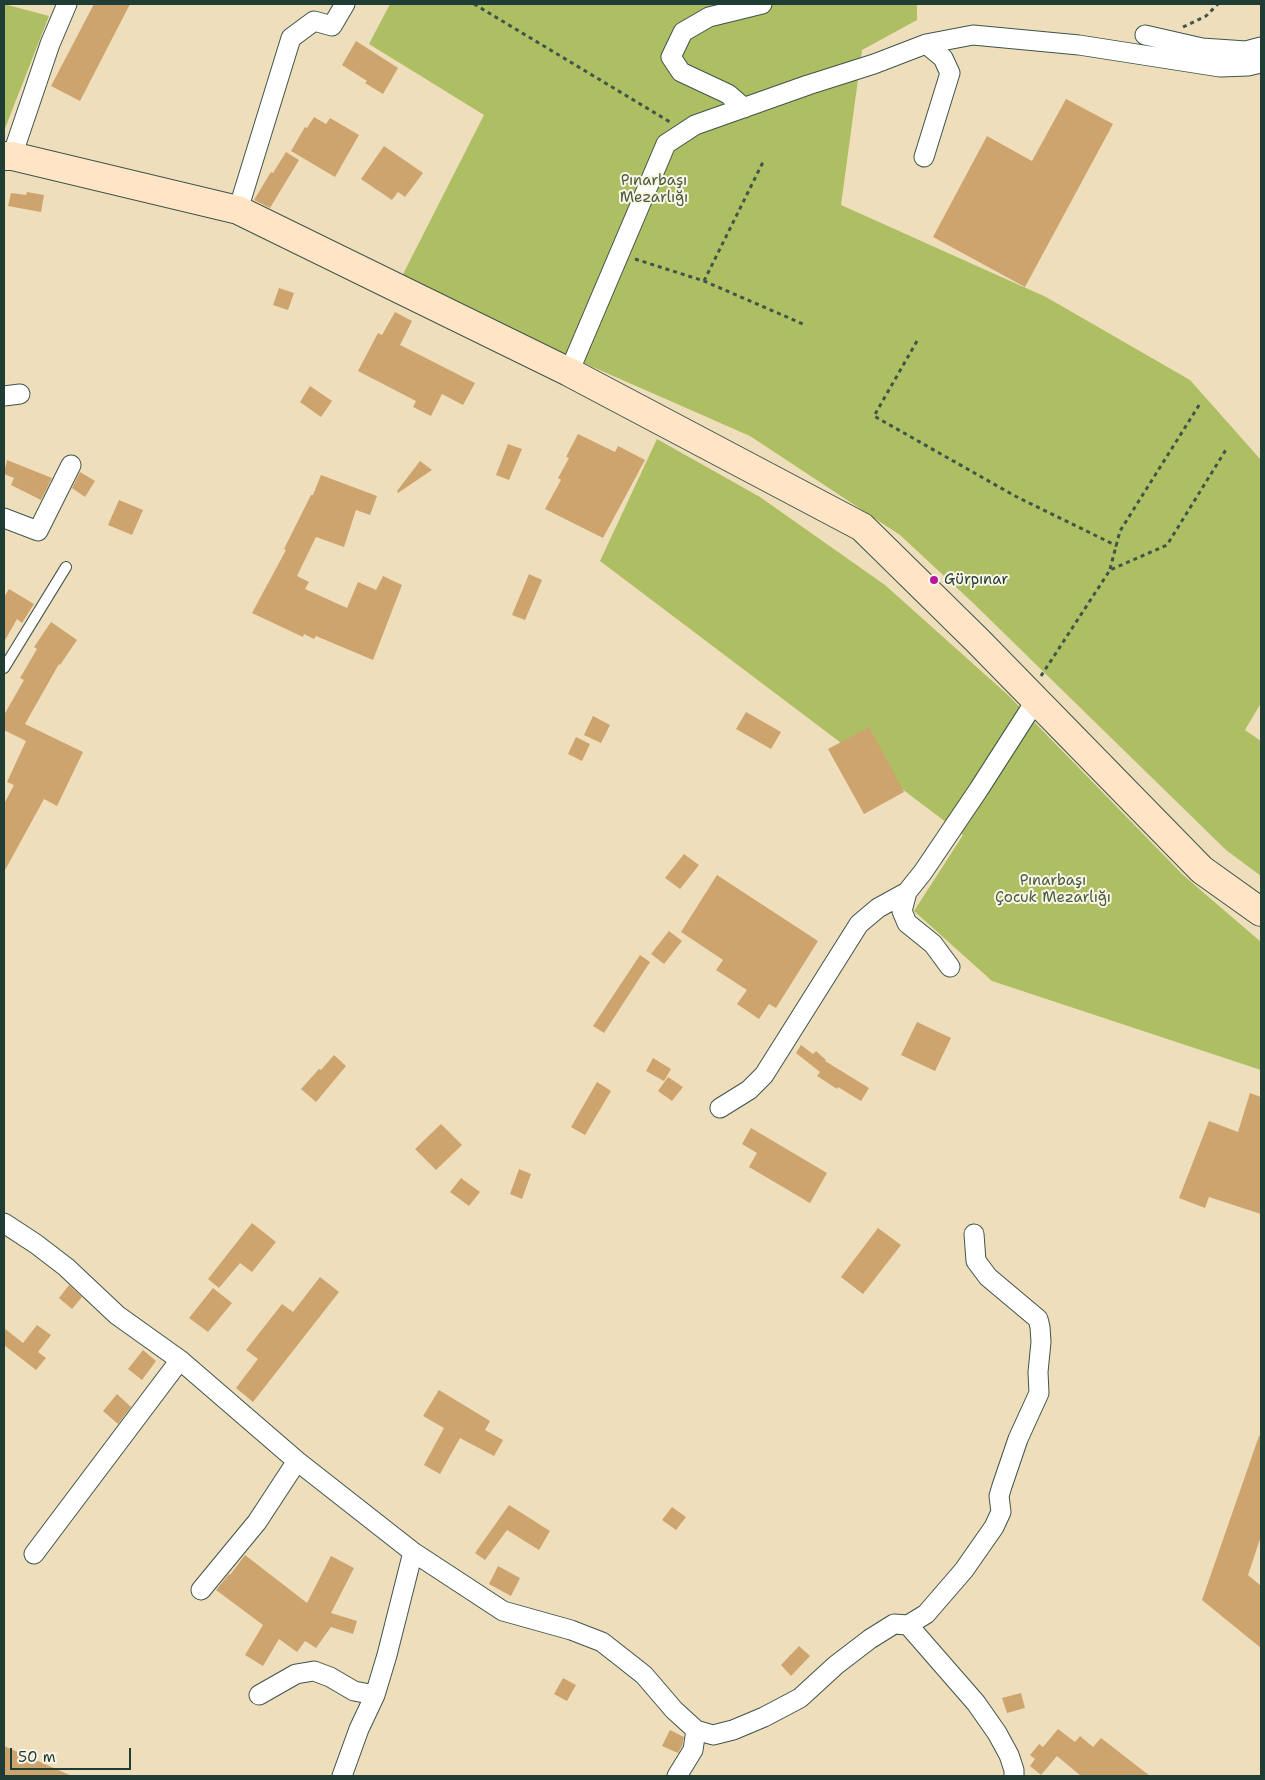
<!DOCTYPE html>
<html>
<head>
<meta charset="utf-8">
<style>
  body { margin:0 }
  #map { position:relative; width:1265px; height:1780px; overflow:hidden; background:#efdebc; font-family:"Shantell Sans",sans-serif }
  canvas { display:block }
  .frame { position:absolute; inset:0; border:5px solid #1f3d34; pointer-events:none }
  .scale { position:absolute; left:10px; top:1748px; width:121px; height:22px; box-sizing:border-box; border:2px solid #1f3d34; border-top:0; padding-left:6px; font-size:15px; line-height:18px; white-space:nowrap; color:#1f3d34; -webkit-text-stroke:4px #fcf5e5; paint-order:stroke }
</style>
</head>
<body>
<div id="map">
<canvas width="1265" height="1780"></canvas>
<div class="frame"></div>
<div class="scale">50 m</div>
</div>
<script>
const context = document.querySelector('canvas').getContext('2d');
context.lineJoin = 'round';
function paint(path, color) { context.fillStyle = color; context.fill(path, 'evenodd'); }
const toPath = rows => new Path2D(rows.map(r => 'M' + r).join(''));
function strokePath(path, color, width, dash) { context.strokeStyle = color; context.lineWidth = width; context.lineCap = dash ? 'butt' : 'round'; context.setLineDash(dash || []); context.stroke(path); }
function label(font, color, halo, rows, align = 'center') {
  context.font = font + ' "Shantell Sans",sans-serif'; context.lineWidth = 4; context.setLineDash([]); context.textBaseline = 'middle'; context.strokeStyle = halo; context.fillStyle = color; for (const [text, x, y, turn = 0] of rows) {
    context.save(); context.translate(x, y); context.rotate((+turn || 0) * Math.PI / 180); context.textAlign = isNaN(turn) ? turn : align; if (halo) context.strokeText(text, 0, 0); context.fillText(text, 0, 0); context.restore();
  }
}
paint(toPath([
  [4,4,49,16,4,131],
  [390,4,917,4,917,20,862,50,841,205,1046,297,1190,380,1261,460,1261,703,1245,730,1261,741,1261,876,1226,850,971,601,900,535,750,436,399,282,484,115,369,44],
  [657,439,760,497,885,585,1008,695,1183,875,1261,942,1261,1070,992,981,914,911,963,835,600,561]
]), '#aebf63');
paint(toPath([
  [94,4,130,4,80,101,51,86],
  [356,41,398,68,383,94,365,83,367,81,342,65],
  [1066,99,1113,124,1025,287,933,237,987,136,1032,161],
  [314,117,326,124,330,118,359,135,335,177,291,151,305,127,307,128],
  [384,146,423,173,405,197,398,192,392,200,361,179],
  [286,152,299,160,270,208,254,200,271,172,273,173],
  [27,192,44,195,41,212,8,206,11,193,26,195],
  [279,288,294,293,288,310,273,305],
  [395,312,412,321,400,345,475,383,463,405,442,394,431,416,413,407,416,401,358,371,378,333,382,335],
  [310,386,332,401,321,417,300,402],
  [578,434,615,452,618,446,645,460,603,538,545,509,561,480,558,478,569,458,566,457],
  [508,444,522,449,509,480,496,475],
  [7,460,52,478,41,500,11,485,14,478,4,474],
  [420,461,432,470,398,493,397,491],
  [80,472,95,481,85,497,72,488],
  [321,475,377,496,370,515,356,510,344,547,316,537,297,576,309,582,305,589,347,608,358,582,376,590,383,576,402,585,373,660,316,636,314,639,304,634,303,637,252,613,286,550,284,549,311,495,313,495],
  [119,500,143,510,132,535,108,525],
  [529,574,542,580,525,620,512,615],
  [9,589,34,604,22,623,17,619,4,642,4,597],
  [51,622,77,640,60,665,59,664,25,724,83,752,57,806,44,799,4,872,4,804,14,785,7,782,26,741,4,730,4,715,24,680,20,678,37,649,34,647],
  [746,712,781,732,771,749,736,729],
  [593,716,610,725,601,743,584,735],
  [869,727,904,792,864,814,828,749],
  [576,737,590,744,582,761,568,754],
  [684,854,699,865,680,889,665,878],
  [717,875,818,941,776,1008,769,1004,759,1019,737,1004,747,990,716,970,723,960,681,932],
  [669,931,682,941,664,964,651,954],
  [640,955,650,962,604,1033,593,1026],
  [917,1022,951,1038,935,1071,901,1055],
  [801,1045,813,1054,816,1051,826,1060,825,1061,869,1088,861,1101,838,1087,837,1089,817,1076,820,1072,796,1053],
  [334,1055,346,1066,316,1102,301,1089,319,1069,321,1070],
  [653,1058,671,1069,664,1081,646,1071],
  [668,1077,683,1087,672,1101,658,1091],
  [597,1082,611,1091,585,1135,571,1127],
  [1250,1093,1261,1097,1261,1214,1209,1197,1205,1208,1179,1198,1209,1121,1238,1132],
  [441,1124,462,1145,436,1170,415,1149],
  [751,1128,827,1173,810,1203,749,1167,757,1153,742,1144],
  [519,1169,531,1174,522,1199,510,1194],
  [461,1178,480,1192,469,1206,450,1192],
  [252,1223,276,1242,252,1272,240,1263,219,1288,208,1279],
  [878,1228,901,1245,863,1294,841,1277],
  [320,1277,339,1292,253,1402,236,1388,258,1359,246,1350,282,1304,293,1312],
  [69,1285,82,1297,72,1309,59,1298],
  [213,1288,232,1303,208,1332,189,1318],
  [37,1325,51,1335,38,1352,46,1358,36,1370,4,1345,4,1328,23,1343],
  [143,1350,156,1361,142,1380,128,1369],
  [439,1390,490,1421,485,1430,503,1440,494,1456,460,1438,440,1474,424,1465,444,1428,423,1416],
  [117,1394,131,1407,118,1424,103,1411],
  [1259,1436,1261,1436,1261,1536,1248,1575,1261,1586,1261,1648,1202,1600],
  [509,1505,550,1531,539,1550,507,1530,485,1560,475,1553],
  [672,1507,686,1517,676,1530,662,1520],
  [245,1555,307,1603,331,1556,354,1568,331,1613,357,1621,353,1634,331,1627,316,1648,305,1641,297,1652,279,1639,263,1666,245,1655,263,1625,216,1590,229,1574,230,1575],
  [498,1566,520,1578,511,1596,489,1584],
  [799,1646,810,1656,791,1676,781,1665],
  [563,1678,576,1685,567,1701,554,1694],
  [1021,1693,1025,1708,1007,1713,1002,1698],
  [1058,1729,1075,1742,1080,1736,1093,1747,1101,1738,1150,1776,1081,1776,1057,1756,1041,1775,1030,1766,1035,1759,1030,1755,1039,1744,1043,1747],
  [670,1730,684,1737,682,1746,678,1753,662,1746],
  [4,1746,72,1776,4,1776]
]), '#cda46d');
const service = toPath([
  [4,668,66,567]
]);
const minor = toPath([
  [1145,35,1202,48,1246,51,1261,47],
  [744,108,728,94,681,72,671,57,683,32,709,17,762,4],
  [12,156,50,44,67,4],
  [924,157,950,73,943,58,926,44],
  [238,210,291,38,314,21,332,26,345,4],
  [569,372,666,144,695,125,808,85,874,64,926,44,973,35,1079,45,1220,67,1248,66,1261,63],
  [4,396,20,394],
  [4,518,38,531,71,465],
  [907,892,902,911,907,923,933,944,950,967],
  [720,1108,749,1090,764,1075,859,924,878,908,907,892,923,872,979,789,1036,700],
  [4,1223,36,1244,66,1267,117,1315,180,1360,297,1461,413,1552,503,1611,571,1630,602,1642,625,1660,644,1675,674,1710,696,1730,693,1750,677,1776],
  [34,1554,180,1360],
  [201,1590,257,1522,297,1461],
  [908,1625,926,1614,964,1570,994,1527,1001,1512,999,1496,1002,1486,1018,1439,1039,1393,1038,1372,1041,1342,1040,1327,1038,1319,988,1277,976,1261,974,1234],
  [259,1695,296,1674,314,1671,330,1677,354,1691,375,1695],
  [696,1730,713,1735,733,1730,764,1717,800,1698,836,1665,870,1639,894,1624,908,1625,976,1703,997,1733,1009,1755,1014,1770,1014,1776],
  [342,1776,359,1729,375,1695,387,1655,413,1552]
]);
const secondary = toPath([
  [4,156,12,156,238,210,569,372,862,527,978,641,1202,870,1261,912]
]);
strokePath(service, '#3e5548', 12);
strokePath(minor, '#3e5548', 21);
strokePath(secondary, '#3e5548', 30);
strokePath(toPath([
  [474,4,670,122],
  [1183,27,1206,16,1218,4],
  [635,259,704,281,803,324],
  [704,281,764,160],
  [917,341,874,416,1015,496,1117,546],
  [1110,569,1120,531,1201,402],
  [1041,676,1110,570,1167,545,1227,448]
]), '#3e5548', 3, [4, 4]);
strokePath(service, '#fff', 10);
strokePath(minor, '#fff', 19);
strokePath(secondary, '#ffe4c6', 28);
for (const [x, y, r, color] of [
  [934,580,5,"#b5179e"]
]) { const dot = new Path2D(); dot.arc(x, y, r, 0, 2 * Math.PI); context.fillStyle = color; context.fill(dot); strokePath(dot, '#fcf5e5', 2); }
label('15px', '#435e40', '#fcf5e5', [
  ["Pınarbaşı",654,181],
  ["Mezarlığı",654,198],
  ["Pınarbaşı",1053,881],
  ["Çocuk Mezarlığı",1053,898]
]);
label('15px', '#1f3d34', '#fcf5e5', [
  ["Gürpınar",944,580]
], 'left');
</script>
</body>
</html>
